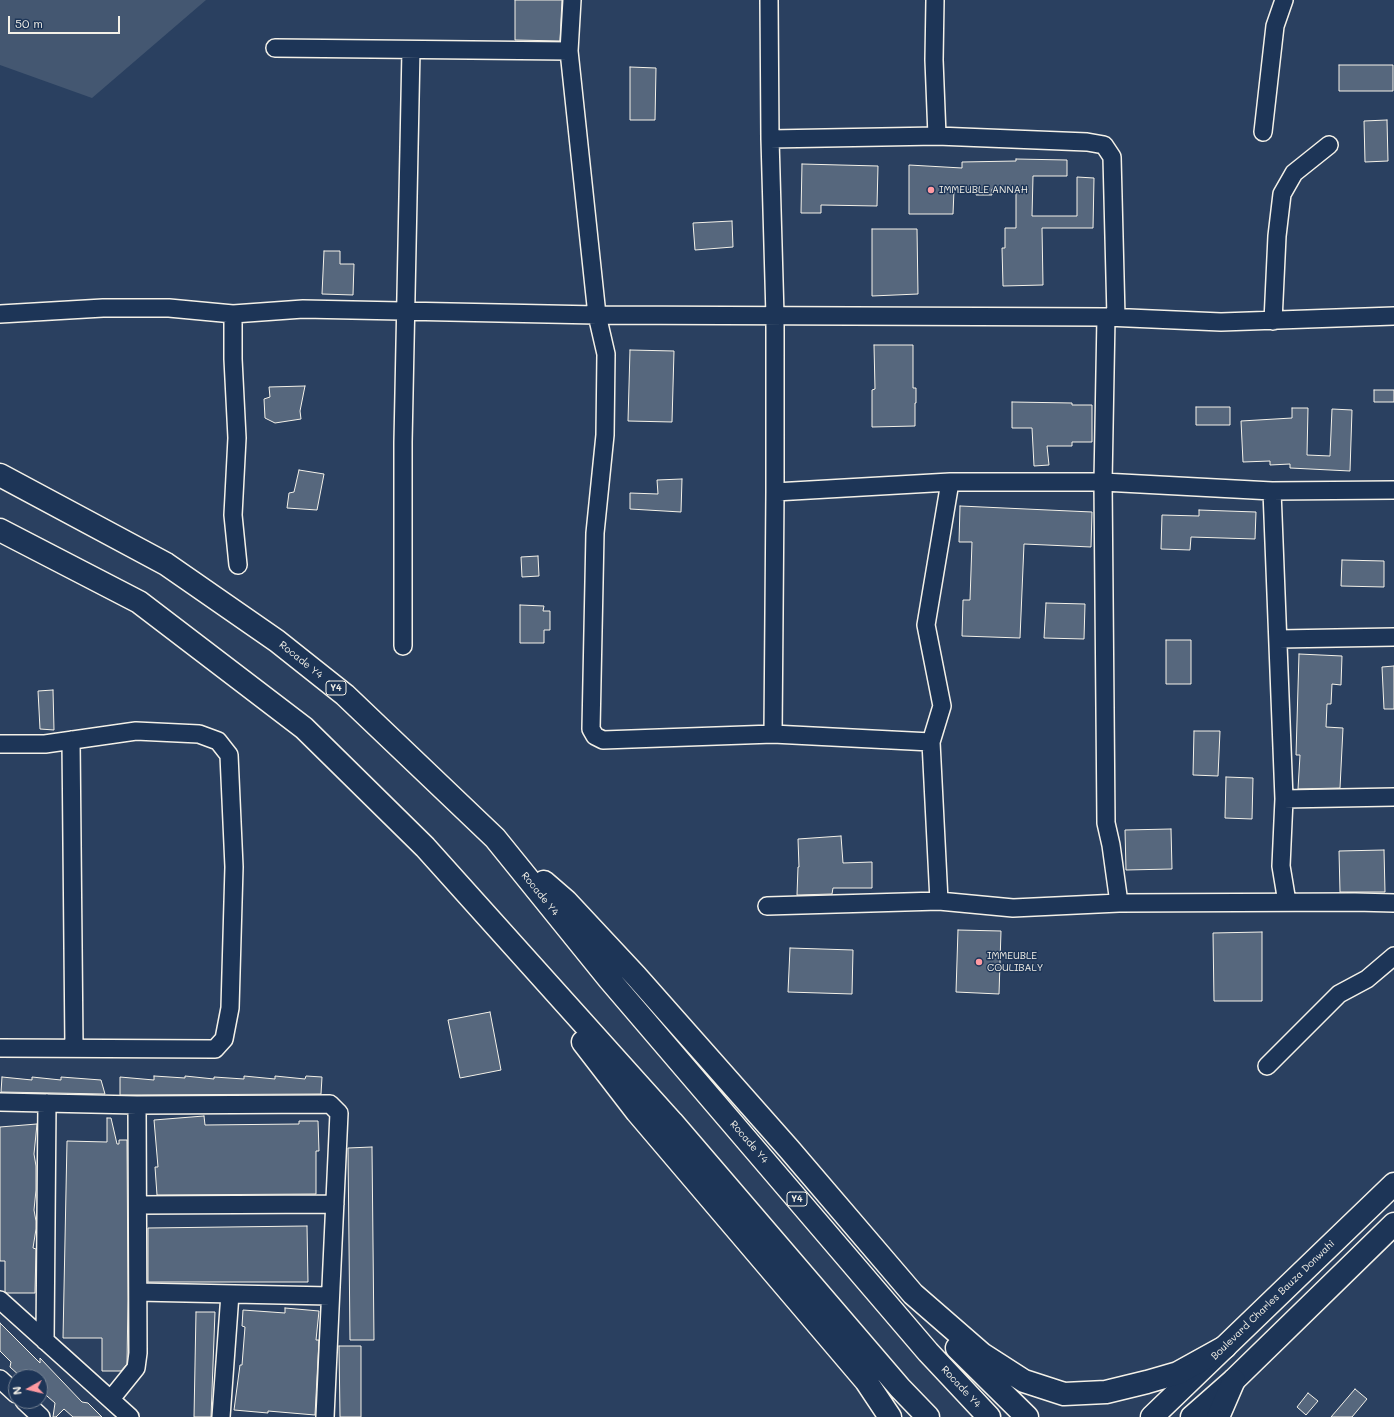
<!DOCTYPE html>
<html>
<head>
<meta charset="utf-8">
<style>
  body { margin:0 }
  #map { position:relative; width:1394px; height:1417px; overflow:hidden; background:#2a4060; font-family:Mali,sans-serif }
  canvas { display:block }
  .north { position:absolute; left:8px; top:1369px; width:40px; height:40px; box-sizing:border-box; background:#1d3557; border:1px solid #738091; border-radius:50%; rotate:262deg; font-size:11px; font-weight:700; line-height:16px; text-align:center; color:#f4f1e8 }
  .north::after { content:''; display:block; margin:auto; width:14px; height:18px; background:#ff9aa2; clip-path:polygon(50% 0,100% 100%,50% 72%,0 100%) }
  .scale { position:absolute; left:8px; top:16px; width:112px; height:18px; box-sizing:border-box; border:2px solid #f4f1e8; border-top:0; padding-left:5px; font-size:12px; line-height:14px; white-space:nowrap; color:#f4f1e8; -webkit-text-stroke:3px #1d3557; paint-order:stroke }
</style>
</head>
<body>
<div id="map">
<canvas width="1394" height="1417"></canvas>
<div class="north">N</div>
<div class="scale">50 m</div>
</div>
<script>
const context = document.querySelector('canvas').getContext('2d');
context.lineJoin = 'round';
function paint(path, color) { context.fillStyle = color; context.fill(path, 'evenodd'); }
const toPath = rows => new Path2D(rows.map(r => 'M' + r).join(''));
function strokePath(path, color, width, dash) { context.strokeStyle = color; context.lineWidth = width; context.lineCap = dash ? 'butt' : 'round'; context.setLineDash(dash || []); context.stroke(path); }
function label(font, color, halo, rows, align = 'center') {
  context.font = font + ' Mali,sans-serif'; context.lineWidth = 3; context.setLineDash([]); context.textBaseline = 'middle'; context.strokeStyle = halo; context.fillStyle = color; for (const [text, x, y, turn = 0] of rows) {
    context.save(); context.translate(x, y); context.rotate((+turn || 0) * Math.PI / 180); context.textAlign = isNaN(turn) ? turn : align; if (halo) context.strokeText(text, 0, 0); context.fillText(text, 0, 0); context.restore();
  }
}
paint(toPath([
  [0,0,206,0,92,98,0,65]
]), '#445771');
const building = toPath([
  [515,0,562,0,560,41,515,40,515,0],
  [1339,65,1393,65,1393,91,1339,91,1339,65],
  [630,67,656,68,655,120,630,120,630,67],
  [1387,120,1388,161,1365,162,1364,121,1387,120],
  [1016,159,1067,160,1067,176,1033,176,1032,216,1077,216,1077,177,1094,178,1093,228,1042,228,1043,285,1003,286,1002,248,1005,248,1005,228,1016,228,1016,189,992,189,992,195,976,195,976,189,954,190,953,214,909,214,909,165,962,168,962,162,1016,161,1016,159],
  [802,164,878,166,877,206,821,205,821,213,801,213,802,164],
  [732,221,733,247,695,250,693,223,732,221],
  [872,229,917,229,918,294,872,296,872,229],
  [324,251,340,251,340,264,354,264,353,295,322,294,324,251],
  [874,345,913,345,913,388,916,388,916,403,915,403,915,426,872,427,872,390,875,389,874,345],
  [630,350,674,351,672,422,628,421,630,350],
  [305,386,300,411,301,419,275,423,265,418,264,399,270,397,269,387,305,386],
  [1374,390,1394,390,1394,402,1374,402,1374,390],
  [1012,402,1072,403,1072,405,1092,405,1092,442,1072,442,1072,446,1047,446,1049,465,1034,466,1032,428,1012,428,1012,402],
  [1196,407,1230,407,1230,425,1196,425,1196,407],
  [1292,408,1308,408,1307,455,1330,456,1332,409,1352,410,1350,471,1290,468,1290,464,1270,465,1270,461,1243,462,1241,421,1292,418,1292,408],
  [299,470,324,474,317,510,287,508,289,493,294,492,299,470],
  [682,479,681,512,630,509,630,493,658,494,657,480,682,479],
  [960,506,1092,512,1091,547,1024,544,1020,638,962,636,963,600,970,600,972,542,959,542,960,506],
  [1199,510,1256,512,1255,539,1191,537,1190,550,1161,549,1162,515,1199,516,1199,510],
  [538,556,539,576,522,577,521,557,538,556],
  [1342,560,1384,561,1384,587,1341,586,1342,560],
  [1046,603,1085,604,1084,639,1044,638,1046,603],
  [520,605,544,606,543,611,550,611,550,630,544,630,544,643,520,643,520,605],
  [1166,640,1191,640,1191,684,1166,684,1166,640],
  [1299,654,1342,656,1341,685,1332,684,1331,704,1327,704,1326,727,1343,728,1340,788,1298,789,1300,755,1296,755,1299,654],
  [1394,666,1394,709,1384,709,1382,667,1394,666],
  [53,690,54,730,40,729,38,691,53,690],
  [1194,731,1220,731,1218,776,1193,775,1194,731],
  [1226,777,1253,778,1252,819,1225,818,1226,777],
  [1171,829,1172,869,1126,870,1125,830,1171,829],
  [841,836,843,863,872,862,872,888,833,888,832,894,797,895,798,867,799,867,798,839,841,836],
  [1384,850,1385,892,1340,892,1339,851,1384,850],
  [958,930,1001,931,999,994,956,992,958,930],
  [1262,932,1262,1001,1214,1001,1213,933,1262,932],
  [790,948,853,950,852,994,788,992,790,948],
  [490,1012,501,1070,460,1078,448,1020,490,1012],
  [154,1076,185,1078,185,1076,214,1079,214,1077,244,1079,244,1076,275,1079,275,1076,305,1079,306,1076,322,1077,321,1094,120,1095,120,1077,154,1080,154,1076],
  [2,1077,32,1080,32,1077,61,1080,61,1077,101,1080,105,1094,1,1092,2,1077],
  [204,1116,205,1125,299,1124,299,1121,318,1121,319,1151,316,1151,316,1194,157,1195,155,1167,158,1167,154,1120,204,1116],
  [107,1118,111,1118,117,1144,119,1144,119,1140,127,1140,128,1299,127,1364,121,1371,102,1371,102,1338,63,1338,67,1141,107,1142,107,1118],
  [37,1124,34,1154,36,1166,36,1190,34,1210,36,1221,36,1229,33,1248,36,1249,35,1293,7,1293,5,1292,5,1261,0,1261,0,1127,37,1124],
  [372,1147,374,1340,350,1340,348,1148,372,1147],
  [307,1226,308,1282,148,1282,148,1228,307,1226],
  [285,1308,319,1311,316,1340,319,1340,315,1415,268,1411,268,1413,234,1410,240,1365,242,1365,245,1327,242,1326,243,1310,285,1313,285,1308],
  [196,1312,215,1312,211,1417,194,1417,196,1312],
  [0,1323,40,1363,40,1358,82,1402,88,1403,102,1417,73,1417,64,1409,56,1417,53,1417,55,1403,40,1390,40,1377,21,1377,10,1367,11,1362,0,1351,0,1323],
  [339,1346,361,1346,361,1417,340,1417,339,1346],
  [1355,1389,1367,1399,1352,1417,1331,1417,1355,1389],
  [1308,1393,1318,1401,1306,1415,1297,1407,1308,1393]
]);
paint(building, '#56677d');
strokePath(building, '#f4f1e8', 1);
const minor = toPath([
  [572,0,569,51,597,315,606,354,605,435,595,533,591,729,595,736,603,740,773,734,775,492,775,316,770,139,769,0],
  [935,0,934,60,937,136],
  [275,48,569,51],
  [1263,132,1275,26,1284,0],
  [770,139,937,136,1087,142,1104,145,1112,157,1116,317],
  [0,314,103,308,169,308,233,314,303,309,597,315,1106,317,1221,322,1394,316],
  [233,314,233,359,237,438,233,515,238,565],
  [1106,317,1103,482,1106,823,1111,845,1119,903],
  [1273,321,1277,236,1282,194,1294,173,1329,145],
  [1272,491,1284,799,1281,866,1287,902],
  [775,492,950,482,1103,482,1272,491,1394,490],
  [1279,639,1394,637],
  [403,646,403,442,411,50],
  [773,734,931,742],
  [71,740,74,1048],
  [0,744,45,744,136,731,199,734,218,741,229,755,234,867,230,1008,224,1039,215,1049,0,1048],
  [1284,799,1394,797],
  [939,901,931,742,942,706,926,625,950,482],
  [767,906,939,901,1013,908,1119,903,1355,902,1394,903],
  [1267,1066,1339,994,1367,979,1394,956],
  [0,1102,137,1105,330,1104,339,1113,325,1417],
  [138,1205,335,1204],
  [138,1292,330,1296],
  [0,1300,130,1417],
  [45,1341,47,1103],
  [0,1379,16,1394],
  [111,1399,136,1368,138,1353,137,1105],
  [24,1401,41,1417],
  [221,1417,230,1294]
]);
const secondary = toPath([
  [1152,1417,1394,1184],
  [1192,1417,1234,1380,1394,1224]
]);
const trunk = toPath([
  [0,475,166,564,277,641,345,695,495,838,609,979,928,1352,989,1417],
  [0,530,139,602,304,728,425,847,672,1122,900,1388,928,1417],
  [544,882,566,901,636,976,789,1149,913,1294,982,1354,1024,1381,1064,1394,1106,1392,1147,1382,1178,1373,1225,1347],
  [583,1042,637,1112,866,1381,890,1417],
  [957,1348,1027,1417],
  [1218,1417,1234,1380]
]);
strokePath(minor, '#f4f1e8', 20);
strokePath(secondary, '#f4f1e8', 25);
strokePath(trunk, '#f4f1e8', 25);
strokePath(minor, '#1d3557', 17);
strokePath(secondary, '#1d3557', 22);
strokePath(trunk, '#1d3557', 22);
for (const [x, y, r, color] of [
  [931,190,4,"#ff9aa2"],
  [979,962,4,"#ff9aa2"]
]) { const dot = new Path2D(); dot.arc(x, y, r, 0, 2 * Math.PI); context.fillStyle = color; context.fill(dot); strokePath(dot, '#1d3557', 1.5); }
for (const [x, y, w] of [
  [336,688,20],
  [797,1199,20]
]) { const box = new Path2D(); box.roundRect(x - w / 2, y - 7, w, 14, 3); context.fillStyle = '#1d3557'; context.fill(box); strokePath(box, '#f4f1e8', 1); }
label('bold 9px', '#f4f1e8', null, [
  ["Y4",336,688],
  ["Y4",797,1199]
]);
label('10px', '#f4f1e8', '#1d3557', [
  ["IMMEUBLE ANNAH",939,190],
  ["IMMEUBLE",987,956],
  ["COULIBALY",987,968]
], 'left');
label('10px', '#f4f1e8', '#1d3557', [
  ["Rocade Y4",301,660,39],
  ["Rocade Y4",540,894,51],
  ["Rocade Y4",749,1142,49],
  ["Boulevard Charles Bauza Donwahi",1273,1300,-44],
  ["Rocade Y4",961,1387,47]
]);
</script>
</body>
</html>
